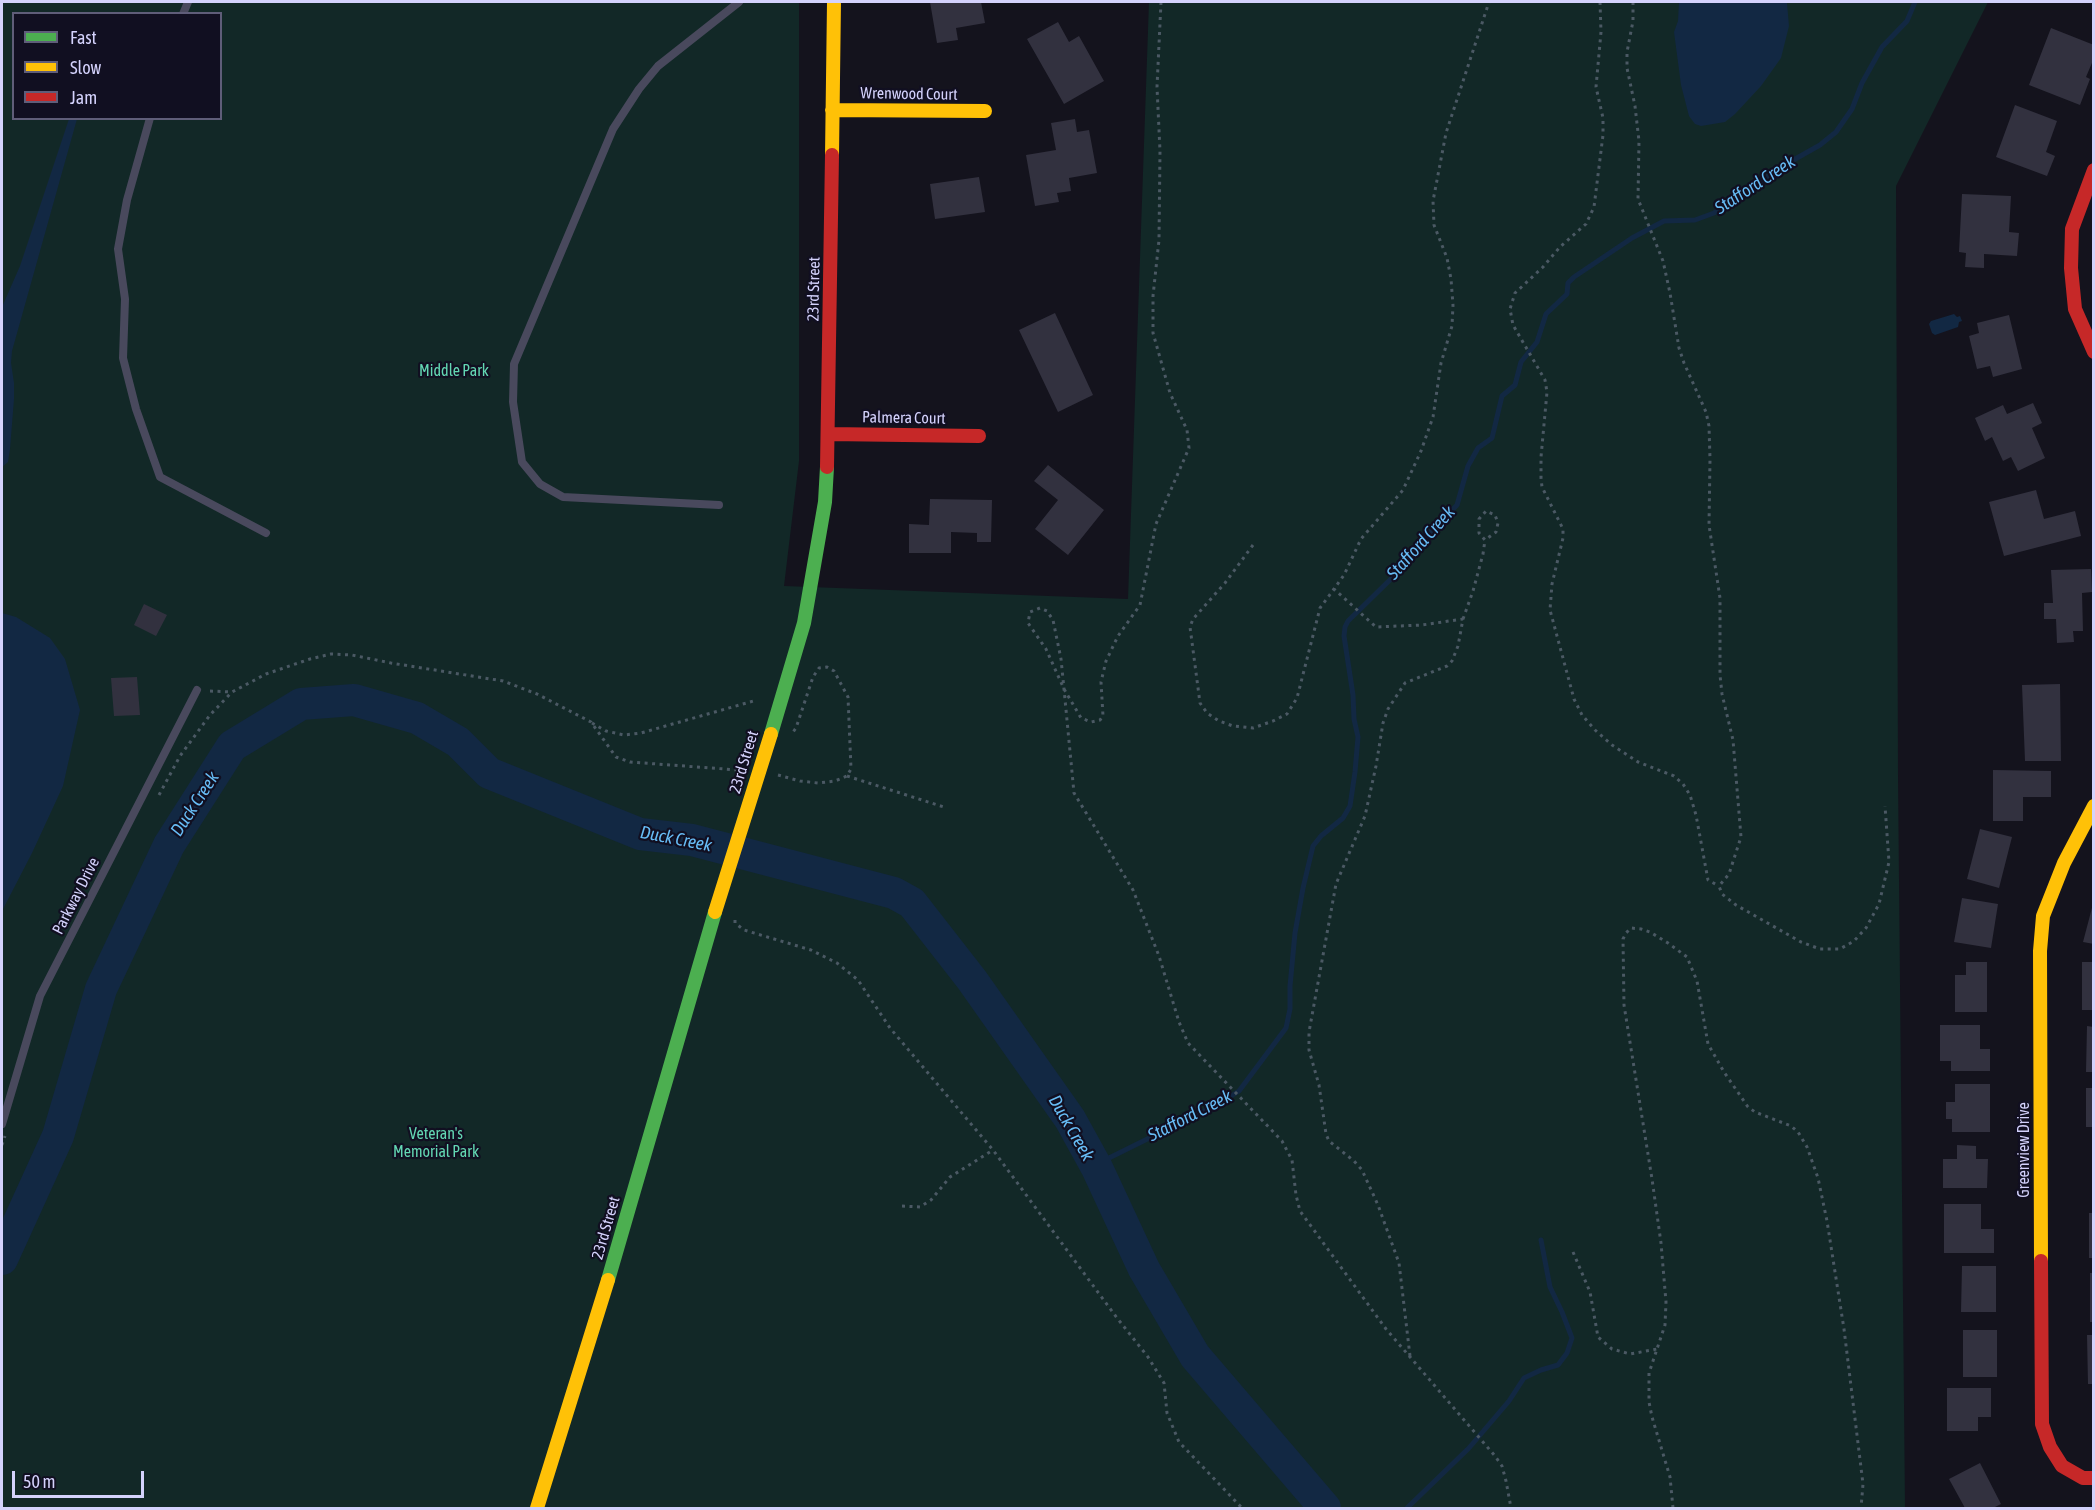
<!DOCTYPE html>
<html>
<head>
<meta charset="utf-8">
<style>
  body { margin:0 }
  #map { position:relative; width:2095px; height:1510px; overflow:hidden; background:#14131d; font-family:"Asap Condensed",sans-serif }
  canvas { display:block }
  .frame { position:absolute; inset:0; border:3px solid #d4d2fc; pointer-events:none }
  .legend { position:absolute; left:12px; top:12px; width:210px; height:108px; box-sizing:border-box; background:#110f21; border:2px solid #5f5d79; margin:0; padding:8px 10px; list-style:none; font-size:18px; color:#d4d2fc }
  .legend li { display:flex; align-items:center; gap:12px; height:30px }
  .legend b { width:30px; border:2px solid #5f5d79 }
  .scale { position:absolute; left:12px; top:1471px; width:132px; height:27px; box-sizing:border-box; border:3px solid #d4d2fc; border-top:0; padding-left:8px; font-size:18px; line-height:21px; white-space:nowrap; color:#d4d2fc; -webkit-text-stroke:4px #110f21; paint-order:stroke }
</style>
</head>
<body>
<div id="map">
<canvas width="2095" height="1510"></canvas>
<div class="frame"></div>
<ul class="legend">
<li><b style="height:8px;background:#4caf50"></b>Fast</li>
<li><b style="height:8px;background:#ffc107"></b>Slow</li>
<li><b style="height:8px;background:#c62828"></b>Jam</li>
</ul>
<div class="scale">50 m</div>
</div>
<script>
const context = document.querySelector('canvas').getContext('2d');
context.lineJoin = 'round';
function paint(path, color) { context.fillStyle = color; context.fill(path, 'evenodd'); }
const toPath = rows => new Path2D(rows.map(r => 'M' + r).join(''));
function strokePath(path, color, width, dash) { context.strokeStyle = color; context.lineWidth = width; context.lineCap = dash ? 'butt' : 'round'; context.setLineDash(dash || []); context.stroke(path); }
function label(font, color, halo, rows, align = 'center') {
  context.font = font + ' "Asap Condensed",sans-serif'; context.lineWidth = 4.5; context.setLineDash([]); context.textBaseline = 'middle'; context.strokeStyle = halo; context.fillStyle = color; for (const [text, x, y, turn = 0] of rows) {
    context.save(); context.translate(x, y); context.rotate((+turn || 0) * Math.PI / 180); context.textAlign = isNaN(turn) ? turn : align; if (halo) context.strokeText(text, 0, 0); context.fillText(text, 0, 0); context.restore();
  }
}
paint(toPath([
  [2,2,799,2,799,461,784,586,1128,599,1149,2,1988,2,1896,186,1898,775,1905,1508,2,1508],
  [14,14,220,14,220,118,14,118]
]), '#122827');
paint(toPath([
  [1679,2,1787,3,1789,26,1781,58,1761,86,1735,114,1725,122,1701,126,1695,124,1689,116,1681,85,1674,32,1678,21],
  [69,119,77,119,12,351,11,363,14,383,14,399,10,449,8,462,2,467,2,307,20,266],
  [1954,314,1957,317,1960,316,1962,321,1959,322,1958,327,1935,335,1932,333,1929,324,1931,321],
  [2,613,16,617,50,638,65,659,80,710,63,786,32,853,2,911]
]), '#122843');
strokePath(toPath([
  [1097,1168,1109,1158,1220,1103,1239,1091,1286,1028,1290,1009,1290,986,1295,933,1303,888,1313,846,1321,836,1343,818,1350,806,1355,772,1358,737,1354,719,1353,695,1344,636,1345,627,1348,621,1397,573,1423,540,1457,505,1468,466,1478,448,1492,438,1502,396,1515,385,1521,362,1537,342,1546,314,1567,294,1568,283,1574,277,1632,238,1664,221,1695,220,1714,213,1781,167,1820,145,1836,132,1852,109,1862,83,1882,47,1907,21,1915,2],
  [1407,1508,1469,1448,1509,1401,1524,1378,1541,1370,1558,1365,1567,1353,1572,1338,1562,1312,1550,1287,1541,1240]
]), '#122843', 5);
strokePath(toPath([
  [2,1259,58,1136,101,989,169,845,232,746,301,704,354,700,417,718,458,742,489,773,640,834,692,840,894,893,912,903,972,980,1070,1119,1097,1168,1144,1269,1195,1356,1325,1508]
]), '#122843', 32);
paint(toPath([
  [930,2,981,2,985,23,956,28,958,40,937,43],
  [1058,22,1069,42,1079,36,1104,81,1064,104,1027,39],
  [2051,28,2094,45,2094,58,2086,77,2090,79,2080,105,2029,85],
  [2015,105,2057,121,2046,152,2055,156,2047,176,1996,157],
  [1075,119,1077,132,1089,130,1097,173,1069,178,1071,191,1057,193,1059,202,1035,206,1026,155,1056,150,1051,123],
  [979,177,985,212,935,219,930,184],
  [1962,194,2011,196,2009,232,2019,233,2017,256,1984,254,1984,268,1965,267,1966,253,1959,252],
  [1055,313,1093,395,1058,412,1019,330],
  [2009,315,2022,369,1993,377,1990,366,1977,369,1969,336,1979,333,1977,323],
  [2033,403,2042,423,2032,428,2045,458,2018,471,2011,457,2003,461,1992,437,1985,441,1975,418,2003,405,2007,414],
  [1048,465,1104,510,1068,555,1035,529,1058,500,1034,481],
  [2036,490,2044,519,2075,511,2081,536,2004,556,1989,502],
  [930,499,992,500,991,542,977,542,977,533,951,532,951,553,909,553,909,524,929,525],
  [2091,569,2092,592,2082,593,2083,631,2073,631,2074,642,2057,643,2056,619,2044,619,2044,603,2053,603,2051,570],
  [144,604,167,615,156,636,134,625],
  [137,677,140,715,114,716,111,678],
  [2060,684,2061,761,2025,761,2022,685],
  [1993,770,2051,771,2051,797,2023,797,2023,821,1993,821],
  [1980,829,2012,837,1999,888,1967,879],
  [1962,898,1998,904,1991,948,1954,942],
  [2093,904,2094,904,2094,944,2083,942],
  [1966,962,1987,962,1987,1012,1955,1012,1955,975,1966,975],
  [2082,962,2094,962,2094,1010,2082,1010],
  [1940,1025,1980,1025,1980,1049,1990,1049,1990,1071,1951,1071,1951,1061,1940,1061],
  [2087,1026,2094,1027,2094,1072,2086,1072],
  [1955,1084,1990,1084,1990,1132,1952,1132,1952,1119,1946,1119,1946,1102,1955,1102],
  [2086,1088,2094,1088,2094,1127,2086,1127],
  [1957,1145,1976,1146,1976,1159,1988,1159,1987,1188,1943,1188,1943,1159,1957,1159],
  [1944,1204,1981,1204,1981,1229,1994,1229,1994,1253,1944,1253],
  [2089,1213,2094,1213,2094,1258,2089,1258],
  [1962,1266,1996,1266,1996,1312,1961,1312],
  [2090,1273,2094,1273,2094,1322,2090,1322],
  [1963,1330,1997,1330,1997,1377,1963,1377],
  [2087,1335,2094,1335,2094,1384,2088,1384],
  [1947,1388,1991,1388,1991,1417,1978,1417,1978,1431,1947,1431],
  [1980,1463,2001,1504,1993,1508,1965,1508,1949,1479]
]), '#32313f');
strokePath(toPath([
  [1161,2,1157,87,1160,151,1159,240,1153,296,1153,333,1170,393,1187,430,1189,448,1156,524,1140,605,1118,636,1106,661,1101,682,1103,716,1100,720,1091,722,1081,718,1064,689,1046,649,1028,623,1030,612,1040,608,1047,611,1053,620,1061,659,1064,689,1074,793,1133,890,1159,956,1179,1022,1188,1043,1282,1141,1292,1160,1296,1195,1300,1211,1386,1329,1495,1456,1502,1466,1506,1481,1511,1508],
  [1600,2,1601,32,1596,87,1603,118,1603,135,1594,207,1586,224,1560,247,1543,267,1515,293,1510,309,1513,325,1545,380,1547,392,1541,457,1541,478,1542,487,1563,529,1563,538,1552,584,1550,610,1574,699,1582,715,1595,730,1612,745,1638,762,1674,776,1683,784,1690,795,1696,815,1708,880,1719,886],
  [1633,2,1633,21,1627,52,1627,68,1635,106,1639,141,1638,199,1663,261,1670,293,1679,348,1684,363,1706,412,1709,426,1710,459,1709,525,1720,598,1720,675,1722,694,1733,740,1741,837,1729,874,1719,886,1722,894,1736,905,1801,942,1820,949,1840,949,1854,941,1866,928,1879,904,1889,862,1885,806],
  [1253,545,1225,583,1193,619,1190,627,1200,703,1207,713,1219,721,1233,726,1253,728,1273,721,1287,714,1297,698,1320,608,1334,589],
  [1463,619,1473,591,1483,554,1485,540,1479,533,1479,519,1486,511,1495,515,1498,523,1496,532,1485,540],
  [210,691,232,692],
  [592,723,606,731,624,735,641,733,757,700],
  [778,775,800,781,818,783,835,781,847,776,851,769,848,697,834,671,827,667,819,668,813,677,796,728,793,732],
  [847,776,947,808],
  [159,795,180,756,210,715,232,692,266,674,310,659,331,654,352,655,391,663,503,681,537,694,591,722,616,757,630,762,738,770],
  [735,920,735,923,744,930,811,950,837,963,858,980,890,1028,993,1150,1117,1318,1148,1357,1164,1383,1167,1413,1179,1442,1242,1508],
  [2,1145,5,1136],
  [902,1206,920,1207,931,1200,950,1177,993,1150],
  [1573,1252,1590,1292,1598,1337,1612,1349,1630,1354,1657,1349],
  [1410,1356,1399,1263,1378,1205,1362,1170,1354,1161,1329,1141,1326,1134,1319,1085,1309,1050,1309,1032,1336,884,1365,816,1376,766,1383,723,1388,709,1405,683,1447,666,1452,661,1458,646,1463,619,1422,625,1376,627,1334,589,1344,575,1361,539,1403,490,1421,451,1433,417,1441,363,1452,326,1453,305,1451,279,1447,258,1434,225,1433,201,1446,133,1489,2],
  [1673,1508,1670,1477,1652,1417,1649,1402,1649,1373,1665,1325,1666,1302,1661,1243,1652,1179,1624,1005,1623,939,1626,933,1631,928,1641,929,1650,932,1668,943,1687,957,1697,981,1708,1044,1724,1072,1748,1107,1755,1112,1791,1126,1798,1132,1807,1147,1818,1178,1827,1221,1844,1329,1863,1484,1861,1508]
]), '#4b5964', 3, [3, 4.5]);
strokePath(toPath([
  [183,14,188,2],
  [150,118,127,200,118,249,125,299,123,358,136,409,160,477,266,533],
  [719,505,563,497,540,484,522,462,513,402,514,364,613,129,639,89,658,66,739,2],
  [2,1124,40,996,197,690]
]), '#49495d', 8);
strokePath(toPath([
  [771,734,804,623,825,502,827,467],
  [608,1280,715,912]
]), '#4caf50', 14);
strokePath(toPath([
  [832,110,985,111],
  [832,155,834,2],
  [2041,1261,2040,951,2043,916,2064,863,2094,806],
  [537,1508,608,1280]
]), '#ffc107', 14);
strokePath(toPath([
  [2094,170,2072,229,2071,268,2075,309,2094,352],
  [829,434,979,436],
  [827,467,832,155],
  [2041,1261,2042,1424,2050,1447,2062,1466,2083,1478,2094,1478]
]), '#c62828', 14);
strokePath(toPath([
  [715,912,771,734]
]), '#ffc107', 14);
label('16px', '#d4d2fc', '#110f21', [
  ["Wrenwood Court",909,94,1],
  ["23rd Street",814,289,-89],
  ["Palmera Court",904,418,1],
  ["23rd Street",744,762,-73],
  ["Parkway Drive",76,896,-63],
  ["Greenview Drive",2024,1150,-90],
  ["23rd Street",606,1228,-74]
]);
label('16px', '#63d7b3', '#110f21', [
  ["Middle Park",454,371],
  ["Veteran's",436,1134],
  ["Memorial Park",436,1152]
]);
label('italic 18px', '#67bcf5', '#110f21', [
  ["Stafford Creek",1755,185,-33],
  ["Stafford Creek",1421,543,-48],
  ["Duck Creek",195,804,-57],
  ["Duck Creek",676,839,11],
  ["Stafford Creek",1190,1116,-27],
  ["Duck Creek",1071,1128,60]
]);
</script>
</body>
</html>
